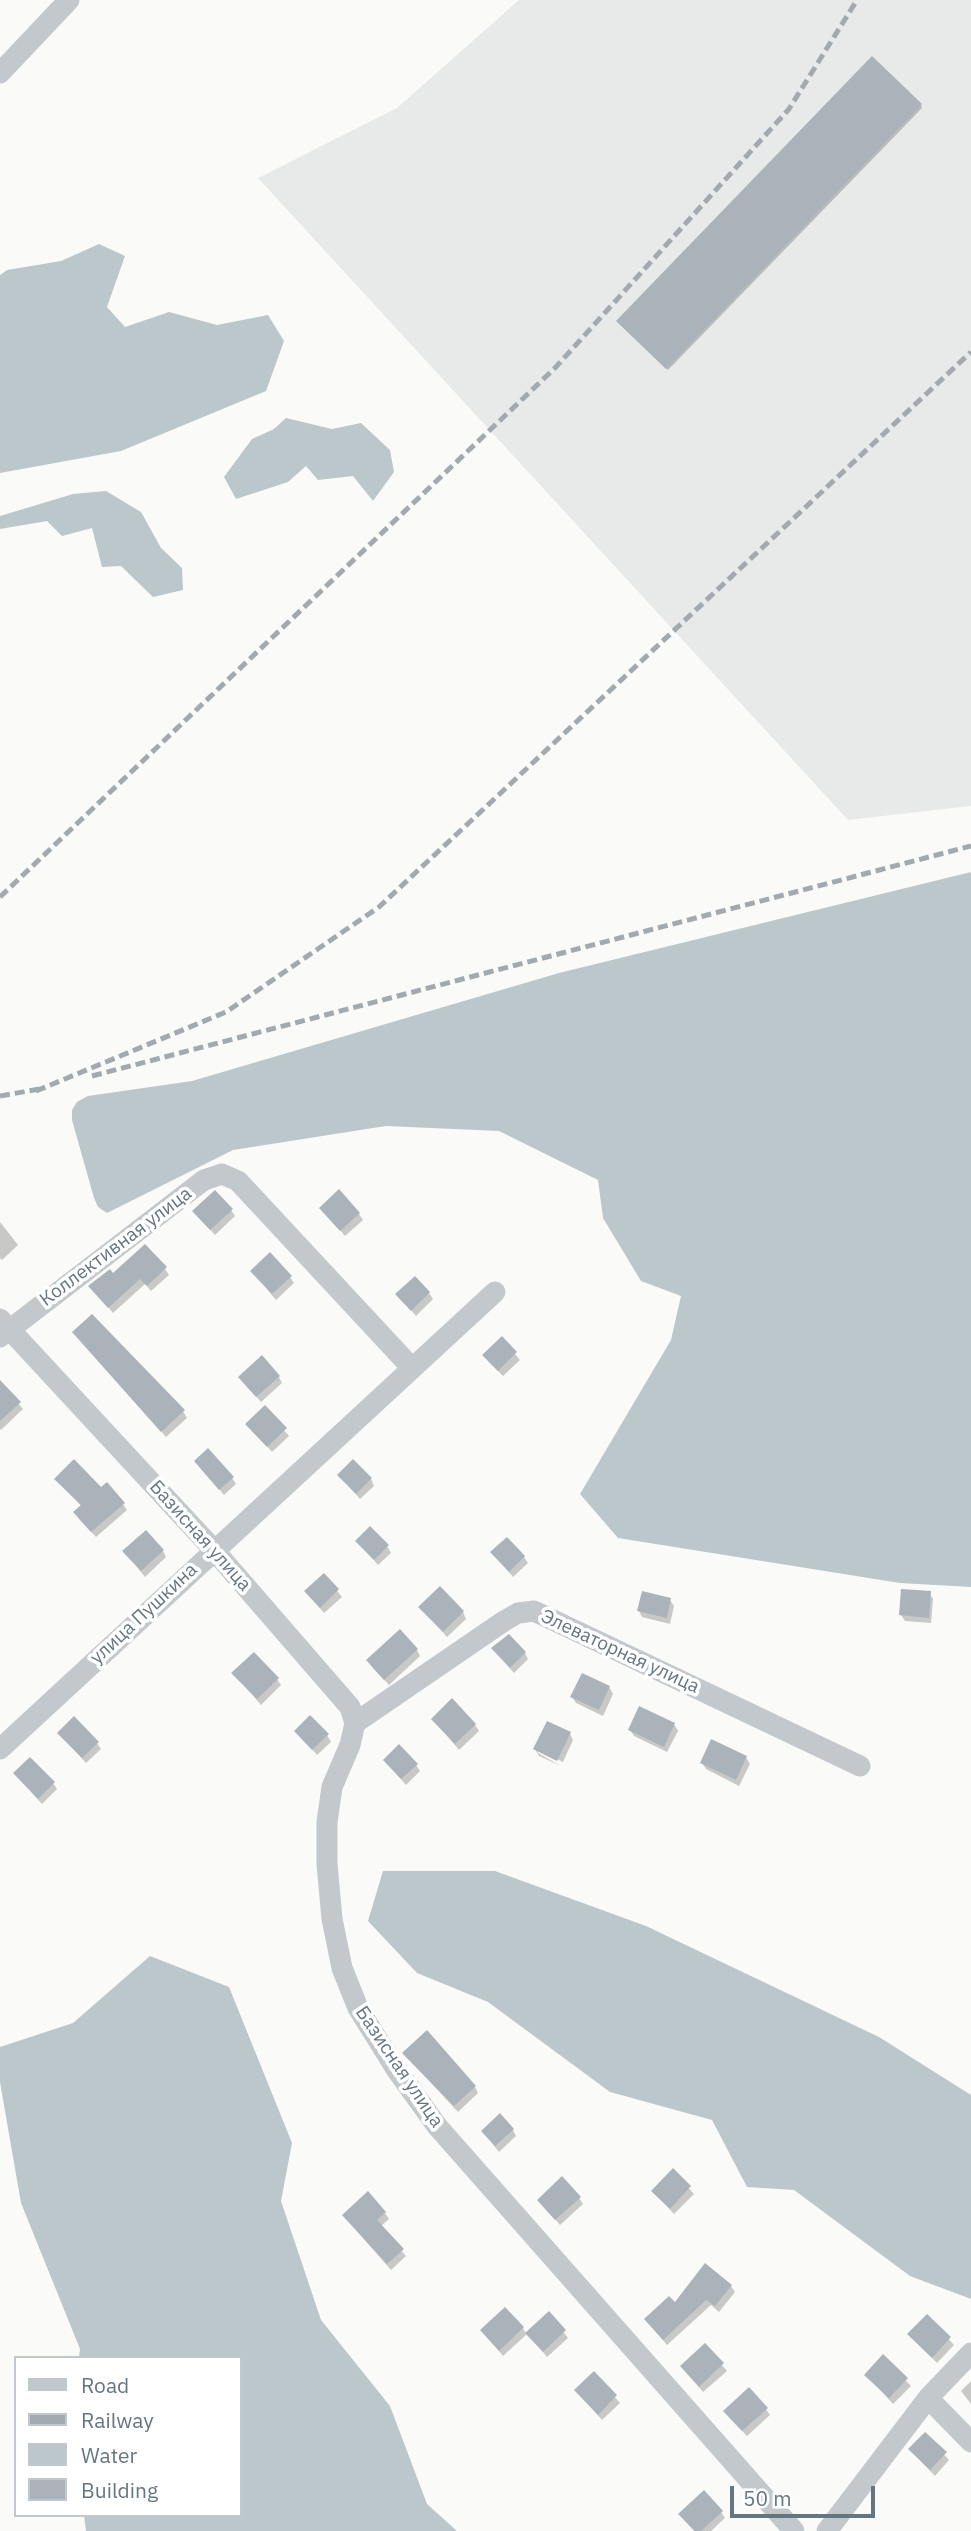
<!DOCTYPE html>
<html>
<head>
<meta charset="utf-8">
<style>
  body { margin:0 }
  #map { position:relative; width:971px; height:2531px; overflow:hidden; background:#fafaf8; font-family:"IBM Plex Sans",sans-serif }
  canvas { display:block }
  .legend { position:absolute; left:14px; top:2356px; width:228px; height:161px; box-sizing:border-box; background:#fff; border:2px solid #c1c8cd; margin:0; padding:9px 12px; list-style:none; font-size:21px; color:#657683 }
  .legend li { display:flex; align-items:center; gap:14px; height:35px }
  .legend b { width:35px; border:2px solid #c1c8cd }
  .scale { position:absolute; left:730px; top:2486px; width:145px; height:32px; box-sizing:border-box; border:4px solid #657683; border-top:0; padding-left:9px; font-size:21px; line-height:24px; white-space:nowrap; color:#657683; -webkit-text-stroke:5px #fff; paint-order:stroke }
</style>
</head>
<body>
<div id="map">
<canvas width="971" height="2531"></canvas>
<ul class="legend">
<li><b style="height:9px;background:#c3c8cc"></b>Road</li>
<li><b style="height:9px;background:#a2aab0"></b>Railway</li>
<li><b style="height:19px;background:#bbc7cb"></b>Water</li>
<li><b style="height:19px;background:#aab3b9"></b>Building</li>
</ul>
<div class="scale">50 m</div>
</div>
<script>
const context = document.querySelector('canvas').getContext('2d');
context.lineJoin = 'round';
function paint(path, color) { context.fillStyle = color; context.fill(path, 'evenodd'); }
const toPath = rows => new Path2D(rows.map(r => 'M' + r).join(''));
function strokePath(path, color, width, dash) { context.strokeStyle = color; context.lineWidth = width; context.lineCap = dash ? 'butt' : 'round'; context.setLineDash(dash || []); context.stroke(path); }
function label(font, color, halo, rows, align = 'center') {
  context.font = font + ' "IBM Plex Sans",sans-serif'; context.lineWidth = 7; context.setLineDash([]); context.textBaseline = 'middle'; context.strokeStyle = halo; context.fillStyle = color; for (const [text, x, y, turn = 0] of rows) {
    context.save(); context.translate(x, y); context.rotate((+turn || 0) * Math.PI / 180); context.textAlign = isNaN(turn) ? turn : align; if (halo) context.strokeText(text, 0, 0); context.fillText(text, 0, 0); context.restore();
  }
}
paint(toPath([
  [519,0,971,0,971,806,848,820,258,178,397,108]
]), '#e8e9e9');
paint(toPath([
  [99,244,125,256,107,307,125,327,169,312,217,325,268,315,284,341,266,391,121,451,0,473,0,275,7,270,61,261],
  [286,418,332,429,361,423,390,450,394,472,373,501,353,476,318,480,306,466,288,482,236,499,224,477,252,439,274,429],
  [106,491,141,512,161,548,182,568,183,590,153,597,121,566,102,567,92,528,62,536,47,521,0,529,0,516,73,494],
  [971,872,971,1587,900,1583,618,1538,580,1494,671,1340,681,1296,641,1281,603,1218,598,1180,499,1131,386,1126,233,1150,107,1213,98,1207,94,1198,72,1120,72,1110,77,1102,88,1096,192,1081,559,973],
  [383,1871,495,1871,646,1926,879,2037,971,2095,971,2299,910,2276,794,2190,747,2187,712,2120,610,2092,488,2002,417,1973,368,1921],
  [150,1956,229,1987,292,2143,281,2201,321,2320,390,2406,427,2504,457,2531,86,2531,84,2515,240,2515,240,2358,79,2358,80,2349,21,2203,0,2082,0,2047,73,2023]
]), '#bbc7cb');
paint(toPath([
  [921,105,922,108,668,370,620,324],
  [321,1208,359,1214,363,1220,345,1236],
  [231,1210,235,1216,215,1235,194,1212],
  [0,1222,18,1245,2,1260,0,1258],
  [165,1269,169,1275,151,1291,145,1284,113,1313,90,1286,113,1276],
  [252,1271,290,1277,294,1283,276,1300],
  [429,1293,433,1299,416,1316,398,1294],
  [74,1332,183,1411,187,1418,166,1437],
  [502,1338,520,1360,503,1376,488,1361],
  [279,1377,282,1383,261,1402,244,1383],
  [0,1382,23,1409,1,1430,0,1429],
  [265,1408,289,1436,272,1452,247,1424],
  [196,1461,232,1478,236,1484,224,1495],
  [339,1475,371,1479,374,1486,360,1499],
  [57,1479,101,1489,123,1504,127,1510,96,1537,79,1519,82,1507],
  [357,1541,387,1546,391,1553,378,1565],
  [124,1551,163,1551,166,1557,145,1577],
  [493,1553,524,1557,528,1563,513,1577],
  [324,1575,342,1597,324,1613,306,1592],
  [929,1592,933,1599,931,1623,905,1621,901,1615],
  [670,1600,674,1606,670,1624,642,1617,639,1611],
  [421,1607,463,1612,466,1619,447,1637],
  [493,1649,525,1653,528,1659,514,1673],
  [417,1650,420,1656,389,1685,372,1667],
  [234,1674,277,1679,281,1685,261,1705],
  [609,1687,613,1694,603,1716,576,1703,572,1697],
  [433,1719,475,1725,479,1731,459,1750],
  [674,1724,678,1731,667,1752,634,1736,630,1730],
  [296,1731,327,1735,331,1742,317,1755],
  [59,1733,97,1743,101,1749,86,1763],
  [570,1734,573,1740,563,1762,538,1750,538,1753,561,1766,539,1756,535,1749],
  [746,1757,750,1764,739,1786,706,1769,702,1763],
  [385,1761,416,1765,420,1771,406,1785],
  [15,1774,53,1783,57,1789,42,1804],
  [404,2054,475,2087,478,2093,458,2112],
  [513,2130,516,2136,499,2152,483,2132],
  [673,2171,694,2194,674,2214,653,2191],
  [579,2198,583,2204,560,2225,539,2200],
  [385,2213,389,2219,381,2226,406,2256,391,2270,348,2221],
  [731,2286,735,2292,719,2312,711,2305,667,2345,646,2320,675,2305],
  [549,2314,568,2338,547,2357,528,2333,503,2356,482,2330,523,2328,526,2334],
  [927,2316,954,2345,937,2363,909,2334],
  [705,2345,727,2371,703,2392,682,2366],
  [883,2357,911,2386,893,2404,866,2375],
  [594,2373,620,2403,602,2420,576,2390],
  [971,2381,971,2404,961,2391],
  [766,2409,770,2415,747,2436,729,2417],
  [925,2434,949,2460,935,2476,910,2450],
  [721,2512,725,2518,711,2531,694,2531,684,2520]
]), '#0003');
paint(toPath([
  [872,56,922,104,666,369,616,321],
  [339,1189,360,1213,340,1231,319,1208],
  [215,1190,233,1209,210,1230,192,1211],
  [145,1244,167,1267,147,1286,140,1279,108,1308,88,1286,110,1269,113,1273],
  [270,1252,292,1276,272,1294,250,1271],
  [415,1276,430,1292,411,1311,395,1294],
  [92,1314,185,1410,161,1432,72,1332],
  [502,1336,517,1352,498,1371,482,1355],
  [262,1355,280,1376,256,1397,238,1377],
  [0,1380,21,1402,0,1421],
  [265,1405,287,1428,267,1447,245,1424],
  [208,1448,234,1477,219,1490,194,1461],
  [74,1459,101,1487,107,1482,125,1503,91,1532,73,1512,81,1505,54,1479],
  [353,1459,372,1478,356,1494,337,1475],
  [370,1526,389,1545,374,1560,355,1541],
  [146,1530,164,1550,141,1571,122,1551],
  [507,1537,525,1556,509,1572,490,1552],
  [324,1573,339,1589,320,1608,304,1591],
  [440,1586,464,1611,443,1632,418,1607],
  [901,1589,931,1591,929,1618,899,1615],
  [642,1591,671,1598,667,1618,637,1611],
  [400,1629,418,1649,384,1680,366,1660],
  [509,1634,526,1652,510,1668,491,1648],
  [254,1652,279,1678,257,1699,231,1673],
  [582,1673,610,1686,599,1710,570,1697],
  [452,1698,476,1724,455,1744,431,1719],
  [639,1706,675,1723,664,1747,628,1730],
  [310,1715,329,1734,312,1750,294,1731],
  [74,1716,99,1742,82,1758,57,1733],
  [547,1721,571,1732,557,1761,533,1749],
  [711,1739,747,1756,736,1780,700,1763],
  [399,1744,418,1764,401,1779,383,1760],
  [30,1757,55,1782,38,1799,13,1773],
  [427,2030,476,2086,454,2106,402,2053],
  [500,2113,514,2129,495,2146,481,2131],
  [673,2168,691,2186,670,2209,651,2191],
  [562,2176,581,2197,555,2220,537,2200],
  [368,2191,386,2212,377,2220,404,2249,387,2264,342,2215],
  [705,2263,732,2285,715,2306,706,2300,663,2340,644,2319,669,2296,675,2302],
  [505,2307,524,2327,499,2351,480,2330],
  [549,2311,566,2330,543,2352,525,2333],
  [927,2314,951,2337,932,2358,907,2334],
  [705,2343,724,2363,699,2387,680,2366],
  [883,2354,908,2378,889,2398,864,2375],
  [594,2371,617,2395,598,2415,574,2390],
  [749,2387,768,2408,742,2431,723,2411],
  [925,2432,947,2452,930,2470,908,2449],
  [704,2490,723,2511,701,2531,695,2531,678,2514]
]), '#aab3b9');
strokePath(toPath([
  [0,73,69,0],
  [0,1319,213,1549,350,1707,355,1723,350,1745,332,1787,327,1822,327,1864,332,1919,342,1968,358,2008,396,2069,437,2126,794,2531],
  [0,1337,204,1180,222,1174,238,1181,411,1367],
  [355,1723,504,1621,518,1613,534,1611,860,1766],
  [0,1749,495,1292],
  [928,2398,971,2442],
  [827,2531,928,2398,971,2353]
]), '#c3c8cc', 21);
strokePath(toPath([
  [0,897,555,368,789,109,857,0],
  [92,1076,971,846],
  [36,1091,226,1012,379,907,971,352],
  [0,1096,45,1088]
]), '#a2aab0', 5, [10, 5]);
label('19px', '#657683', '#fff', [
  ["Коллективная улица",116,1247,-37],
  ["Базисная улица",200,1536,48],
  ["улица Пушкина",144,1614,-43],
  ["Элеваторная улица",620,1652,25],
  ["Базисная улица",399,2067,56]
]);
</script>
</body>
</html>
